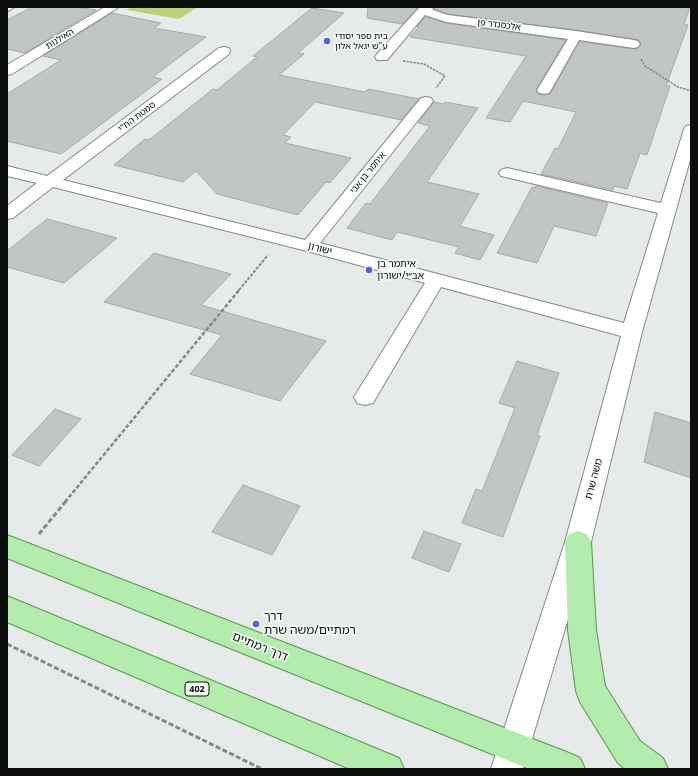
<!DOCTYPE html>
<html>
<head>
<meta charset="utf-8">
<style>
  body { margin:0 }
  #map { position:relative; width:698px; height:776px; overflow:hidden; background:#e6ebe9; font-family:"Noto Sans",sans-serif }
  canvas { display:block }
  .frame { position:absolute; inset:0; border:8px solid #0d0f0e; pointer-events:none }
</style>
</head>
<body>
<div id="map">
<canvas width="698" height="776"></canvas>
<div class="frame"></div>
</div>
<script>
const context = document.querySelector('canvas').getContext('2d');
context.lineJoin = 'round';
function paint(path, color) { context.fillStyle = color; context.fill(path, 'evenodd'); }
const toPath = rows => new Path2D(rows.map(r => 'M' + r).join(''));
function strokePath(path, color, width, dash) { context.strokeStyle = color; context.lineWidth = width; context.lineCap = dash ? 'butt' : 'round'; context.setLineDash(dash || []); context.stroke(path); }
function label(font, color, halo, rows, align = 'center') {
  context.font = font + ' "Noto Sans","Noto Sans Hebrew",sans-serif'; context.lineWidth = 3.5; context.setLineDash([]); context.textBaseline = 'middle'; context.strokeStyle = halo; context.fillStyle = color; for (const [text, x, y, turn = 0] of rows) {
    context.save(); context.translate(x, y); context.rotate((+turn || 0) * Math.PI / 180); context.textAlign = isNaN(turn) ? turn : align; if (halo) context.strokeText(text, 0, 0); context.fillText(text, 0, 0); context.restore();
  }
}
paint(toPath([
  [131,7,198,7,179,19,127,10]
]), '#bdd17a');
const building = toPath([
  [32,7,77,7,96,10,25,53,7,49,7,20,32,7],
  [368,7,418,7,402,24,367,18,368,7],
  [434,7,690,7,684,24,688,25,666,86,670,86,647,155,640,153,627,189,614,186,613,190,541,174,555,148,558,149,576,112,523,101,510,122,486,118,526,56,410,37,419,27,417,27,425,17,446,23,566,40,536,89,538,94,544,95,550,94,580,42,634,49,638,48,641,45,639,40,576,30,448,14,434,9,434,7],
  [312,8,344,13,298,53,304,54,279,75,365,92,368,89,419,99,401,120,315,102,283,135,291,137,285,143,351,158,330,183,326,182,298,215,217,194,196,171,183,182,114,165,145,139,149,140,213,89,217,90,257,57,253,56,312,8],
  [112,13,161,23,154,28,206,37,153,77,162,79,61,154,7,141,7,94,61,60,43,56,112,13],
  [434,102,444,104,445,102,478,108,427,182,479,194,460,226,494,235,480,260,455,253,459,247,397,232,392,240,347,228,366,203,370,204,430,126,418,123,434,102],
  [536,186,608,203,596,236,554,226,537,263,497,253,532,187,535,188,536,186],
  [47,219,117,238,64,283,7,267,7,251,47,219],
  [154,253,231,274,201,305,326,341,280,401,190,374,222,335,104,302,154,253],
  [517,361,559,373,537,435,540,436,503,537,462,523,476,489,482,491,515,408,499,403,517,361],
  [55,409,81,419,39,466,12,455,55,409],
  [655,412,691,423,691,478,644,462,655,412],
  [243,485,300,506,272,555,212,532,243,485],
  [424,531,461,544,449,572,412,558,424,531]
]);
paint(building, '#c1c6c5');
strokePath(building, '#a5aaa9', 1);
const minor = toPath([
  [7,7,14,7,12,9,8,11,7,7],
  [105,7,119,7,12,74,7,75,7,65,105,7],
  [420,7,432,7,433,10,448,15,576,31,634,40,638,41,640,44,638,47,634,48,579,40,551,90,549,93,544,94,539,93,537,90,568,39,446,22,425,15,387,60,377,60,375,57,377,54,420,7],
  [224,47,229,48,230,51,229,54,63,180,305,240,421,98,426,97,431,98,433,101,431,104,320,243,624,323,658,213,501,176,499,173,501,170,507,168,661,203,684,129,686,126,691,125,691,156,642,332,591,542,523,769,491,769,565,542,621,336,441,287,373,403,365,405,357,403,354,397,425,283,303,250,53,187,13,218,7,219,7,206,37,183,7,176,7,166,47,176,219,48,224,47]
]);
const major = toPath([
  [578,531,587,534,591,542,596,630,605,686,640,741,663,758,668,769,625,769,618,763,580,702,576,691,568,630,565,542,569,534,578,531],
  [7,535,569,753,580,758,585,769,529,769,7,558,7,535],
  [7,596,399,758,404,769,350,769,7,622,7,596]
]);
strokePath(minor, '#858a87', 2);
strokePath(major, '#589750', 2);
strokePath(toPath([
  [641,59,645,66,678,87,691,91],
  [403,61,424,64,445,76,436,88]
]), '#848786', 1.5, [2.5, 1]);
strokePath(toPath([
  [239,290,268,255]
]), '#848786', 2, [3, 1.5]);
strokePath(toPath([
  [65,502,240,289]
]), '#848786', 2.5, [4, 2]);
strokePath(toPath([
  [39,534,66,501],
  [7,644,262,769]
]), '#848786', 3, [5, 2.5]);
paint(minor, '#fff');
paint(major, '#b3ecac');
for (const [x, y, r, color] of [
  [327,41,4,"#5460d7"],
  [369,270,4,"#5460d7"],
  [256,624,4,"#5460d7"]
]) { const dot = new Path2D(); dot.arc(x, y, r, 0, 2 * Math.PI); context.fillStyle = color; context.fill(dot); strokePath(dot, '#f4f9f6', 1.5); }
label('9px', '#0d0f0e', '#f4f9f6', [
  ["אלכסנדר פן",499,25,7],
  ["האילנות",60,39,-31],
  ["סמטת הח\"י",137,117,-37],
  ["איתמר בן אבי",368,173,-51]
]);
label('9px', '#0d0f0e', '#f4f9f6', [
  ["בית ספר יסודי",335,36],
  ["ע\"ש יגאל אלון",335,46]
], 'left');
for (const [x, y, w] of [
  [197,689,24]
]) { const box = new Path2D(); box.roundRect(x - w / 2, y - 7, w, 14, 3); context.fillStyle = '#f4f9f6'; context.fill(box); strokePath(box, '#0d0f0e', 1); }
label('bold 9px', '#0d0f0e', null, [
  ["402",197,689]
]);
label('10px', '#0d0f0e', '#f4f9f6', [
  ["ישורון",320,249,15],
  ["משה שרת",594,479,-75]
]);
label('10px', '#0d0f0e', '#f4f9f6', [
  ["איתמר בן",377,264],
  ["אב״י/ישורון",377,276]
], 'left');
label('12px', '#0d0f0e', '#f4f9f6', [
  ["דרך",264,617],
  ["רמתיים/משה שרת",264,631]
], 'left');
label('12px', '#0d0f0e', '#f4f9f6', [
  ["דרך רמתיים",260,647,22]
]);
</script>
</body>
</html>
